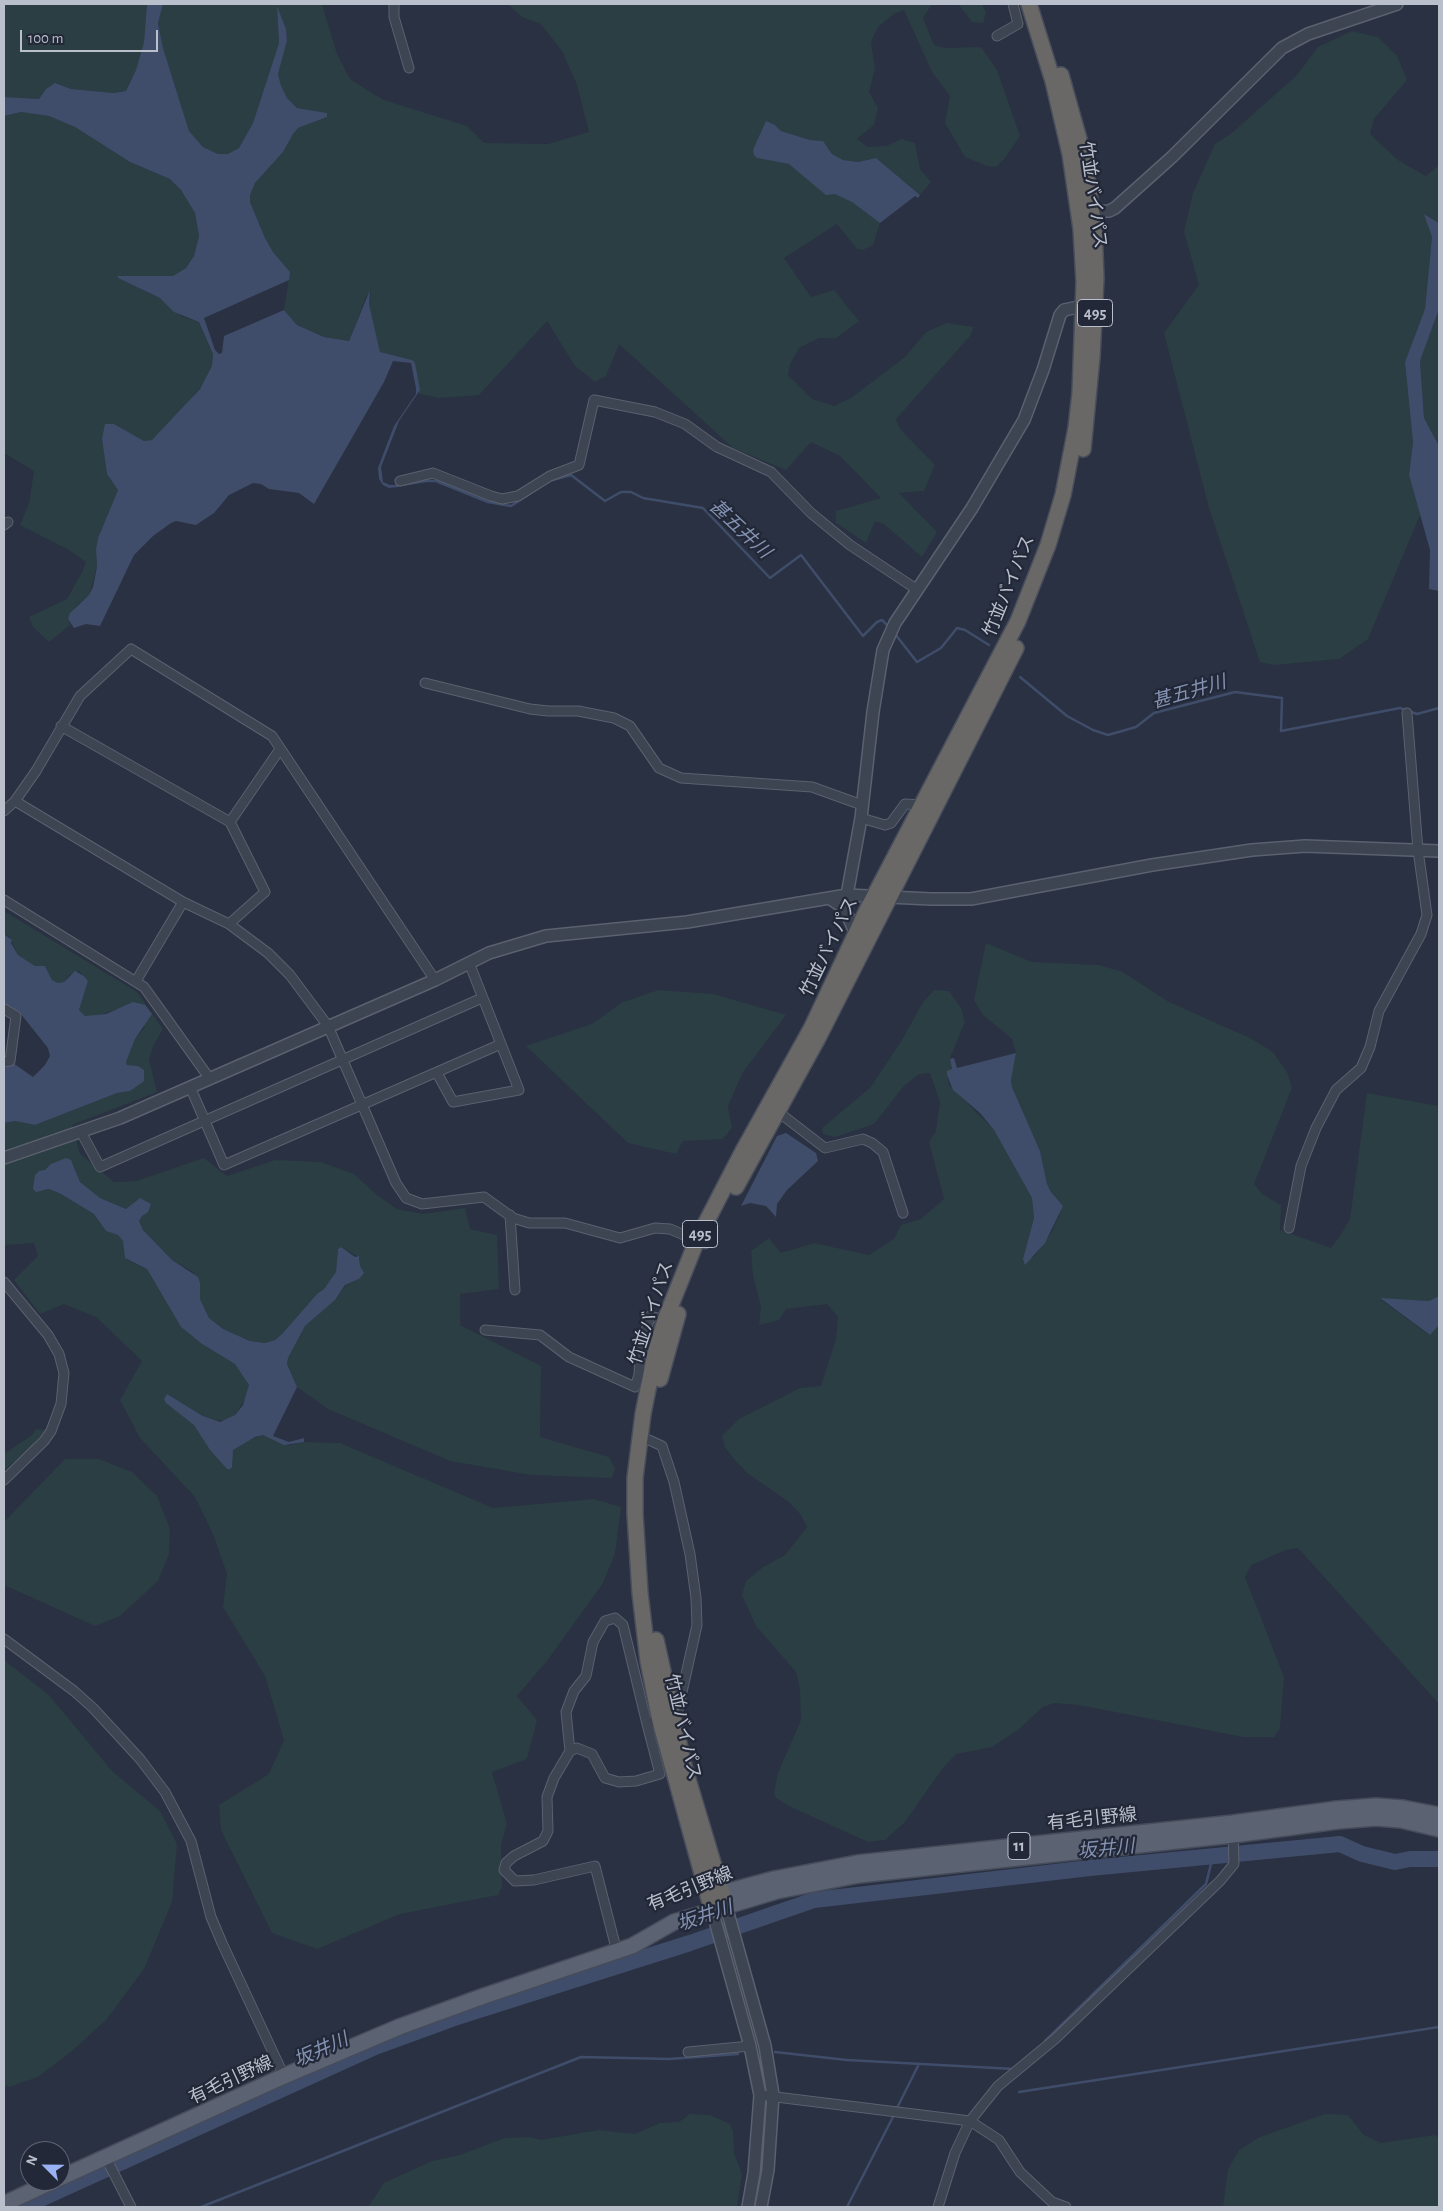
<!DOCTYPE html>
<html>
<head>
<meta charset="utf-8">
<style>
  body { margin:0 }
  #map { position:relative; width:1443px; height:2211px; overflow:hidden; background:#293142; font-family:"Alegreya Sans",sans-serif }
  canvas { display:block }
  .frame { position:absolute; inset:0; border:5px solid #babfcc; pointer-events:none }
  .north { position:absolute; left:20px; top:2141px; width:50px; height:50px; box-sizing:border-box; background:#222837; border:1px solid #5f6473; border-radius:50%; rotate:293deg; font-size:14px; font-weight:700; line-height:20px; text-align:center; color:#babfcc }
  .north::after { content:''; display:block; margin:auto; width:18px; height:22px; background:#98b2f3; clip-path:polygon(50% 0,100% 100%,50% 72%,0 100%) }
  .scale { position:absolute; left:20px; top:30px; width:138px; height:22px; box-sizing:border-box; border:2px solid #babfcc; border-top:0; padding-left:6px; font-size:15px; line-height:18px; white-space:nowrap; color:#babfcc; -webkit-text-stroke:4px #222837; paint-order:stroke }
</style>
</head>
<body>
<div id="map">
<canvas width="1443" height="2211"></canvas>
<div class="frame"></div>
<div class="north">N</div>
<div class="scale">100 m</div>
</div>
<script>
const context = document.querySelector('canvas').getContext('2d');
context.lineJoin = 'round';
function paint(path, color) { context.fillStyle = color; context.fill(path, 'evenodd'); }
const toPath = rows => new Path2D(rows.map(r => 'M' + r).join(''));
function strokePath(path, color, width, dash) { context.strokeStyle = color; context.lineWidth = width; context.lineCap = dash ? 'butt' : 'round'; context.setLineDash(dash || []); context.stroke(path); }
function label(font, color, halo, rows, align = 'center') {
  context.font = font + ' "Alegreya Sans","Noto Sans JP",sans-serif'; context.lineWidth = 4.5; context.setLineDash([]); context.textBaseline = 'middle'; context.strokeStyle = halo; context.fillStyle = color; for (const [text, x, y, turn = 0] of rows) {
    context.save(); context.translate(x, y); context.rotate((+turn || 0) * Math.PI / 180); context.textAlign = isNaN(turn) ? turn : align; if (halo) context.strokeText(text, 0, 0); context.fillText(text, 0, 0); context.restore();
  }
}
paint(toPath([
  [4,4,147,4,144,42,136,70,126,91,114,93,71,89,55,83,46,89,39,99,4,97],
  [163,4,322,4,337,54,350,79,372,93,384,100,467,126,484,143,548,144,589,132,577,85,562,51,541,24,522,17,508,4,932,4,923,18,934,45,945,48,981,47,997,70,1020,136,1005,158,996,167,987,166,965,157,945,123,950,96,932,72,904,10,895,13,878,27,871,42,875,68,869,92,878,108,874,125,857,139,868,147,886,146,902,139,915,143,920,169,931,182,920,195,876,158,858,162,843,160,832,154,823,141,810,140,781,131,775,125,757,158,789,164,852,202,880,223,873,245,863,250,857,249,837,224,784,258,811,297,834,290,859,321,836,338,819,338,799,348,790,364,788,375,812,399,834,406,851,398,905,357,926,332,947,323,974,327,970,336,896,419,900,429,935,465,924,491,899,493,937,532,922,557,884,524,875,521,866,543,836,523,836,511,881,498,840,456,811,442,786,470,733,448,619,344,606,376,595,382,575,366,547,321,479,395,440,398,419,394,415,364,412,360,380,352,369,304,371,291,366,297,349,341,324,337,297,325,284,310,290,272,273,252,265,238,250,202,250,195,255,183,283,152,293,134,298,128,327,117,327,113,297,108,287,98,280,86,278,74,287,41,286,29,277,6,279,43,253,123,239,148,228,155,218,154,203,147,189,131,163,48,158,23],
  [958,4,982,4,986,13,983,23,972,22],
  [1352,31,1378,37,1397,56,1407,80,1374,119,1370,134,1398,160,1426,176,1439,165,1439,223,1425,214,1432,237,1425,309,1405,362,1413,442,1409,475,1420,515,1368,639,1339,659,1274,665,1260,662,1209,508,1164,333,1199,285,1184,232,1193,193,1215,144,1232,133,1297,75,1318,47],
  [21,112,49,116,75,127,130,162,170,179,181,190,195,213,199,236,194,256,186,268,173,276,118,278,160,298,181,316,199,322,213,354,212,366,206,381,172,421,152,440,144,441,114,424,102,439,107,474,118,490,98,538,96,549,97,567,89,595,75,607,68,619,70,625,49,642,33,627,29,617,67,599,82,572,86,562,69,550,20,525,29,503,34,471,4,453,4,116],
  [1439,309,1439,446,1424,418,1420,361],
  [4,911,137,992,163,1029,153,1046,149,1060,157,1092,72,1125,80,1154,114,1182,136,1181,204,1158,227,1176,275,1160,321,1162,354,1174,377,1195,397,1209,423,1214,465,1208,470,1229,497,1235,499,1289,460,1294,460,1325,541,1366,540,1437,609,1457,615,1469,612,1478,531,1475,450,1461,328,1409,297,1387,287,1364,288,1358,305,1326,335,1300,346,1285,359,1279,360,1258,341,1247,338,1249,336,1272,324,1289,317,1294,282,1334,275,1340,265,1343,250,1341,223,1329,209,1318,200,1299,200,1283,193,1272,172,1260,143,1230,139,1221,141,1216,136,1200,131,1207,126,1209,100,1198,80,1182,73,1164,49,1167,45,1170,43,1191,49,1189,61,1194,94,1214,106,1231,118,1235,123,1241,127,1260,147,1269,181,1327,202,1344,235,1364,244,1376,249,1385,247,1396,235,1415,227,1420,212,1421,167,1394,164,1399,195,1425,210,1450,227,1469,232,1450,242,1443,263,1435,290,1445,304,1442,340,1443,493,1508,594,1499,621,1507,615,1553,603,1583,547,1661,517,1696,537,1720,527,1759,492,1772,507,1824,501,1844,502,1887,498,1895,400,1914,317,1949,272,1933,221,1830,219,1805,269,1774,284,1740,265,1676,223,1607,227,1574,213,1534,195,1497,140,1438,120,1400,142,1361,96,1317,64,1304,40,1314,14,1280,38,1256,34,1243,4,1245,4,1123,15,1121,35,1125,117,1093,130,1091,138,1066,127,1065,126,1062,135,1039,145,1027,117,1009,94,1017,85,1016,79,1010,88,981,84,976,79,971,69,975,64,982,58,983,52,980,45,966,35,966,18,955,9,936,4,934],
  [986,943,1032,962,1099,965,1123,972,1169,1002,1250,1038,1273,1052,1288,1074,1292,1088,1254,1184,1262,1194,1281,1205,1280,1230,1331,1248,1340,1236,1350,1219,1367,1093,1439,1106,1439,1296,1429,1301,1380,1299,1429,1335,1439,1325,1439,1704,1298,1548,1286,1550,1251,1565,1245,1577,1284,1677,1280,1728,1274,1737,1243,1737,1079,1705,1054,1703,1043,1707,1018,1730,992,1747,956,1754,942,1769,905,1822,885,1840,868,1842,789,1806,776,1798,774,1793,778,1773,801,1720,800,1690,796,1672,756,1626,742,1595,746,1581,763,1567,785,1555,807,1527,801,1515,789,1502,747,1473,734,1459,725,1447,722,1436,739,1419,800,1388,821,1386,836,1339,838,1317,827,1304,786,1309,779,1320,759,1325,761,1307,753,1276,751,1251,769,1238,781,1253,814,1243,869,1255,894,1239,901,1225,921,1219,944,1199,929,1142,936,1131,940,1102,930,1073,919,1074,904,1086,874,1124,835,1137,823,1134,822,1128,870,1088,902,1040,923,1002,934,990,949,991,961,1008,965,1022,950,1058,952,1070,947,1075,949,1085,994,1130,1032,1198,1034,1218,1023,1259,1034,1257,1052,1232,1063,1206,1051,1192,1047,1184,1040,1151,1012,1087,1011,1080,1016,1053,1012,1039,982,1014,974,1000],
  [658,990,713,994,786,1015,743,1072,728,1106,732,1128,723,1139,683,1141,676,1154,628,1143,526,1046,592,1024,621,1003],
  [36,1429,45,1430,31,1448,4,1470,4,1454,32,1435],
  [65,1459,99,1459,132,1472,157,1496,170,1529,169,1554,158,1581,120,1616,95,1626,4,1585,4,1522],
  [4,1660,49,1695,112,1771,160,1811,177,1844,172,1902,144,1969,106,2020,72,2051,38,2077,9,2087,4,2085],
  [690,2114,710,2115,730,2124,733,2131,734,2153,742,2174,737,2207,368,2207,384,2183,432,2161,460,2155,504,2138,530,2137,541,2140,598,2130,635,2134,660,2123,679,2122],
  [1325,2114,1348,2115,1364,2135,1381,2143,1435,2135,1439,2139,1439,2207,1223,2207,1228,2169,1239,2150,1260,2137]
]), '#2b3e43');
paint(toPath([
  [147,4,163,4,158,23,163,48,189,131,203,147,218,154,228,154,239,148,253,123,279,43,277,6,286,29,287,41,278,74,281,86,287,98,297,108,327,113,327,117,298,128,293,134,283,152,255,183,250,195,250,202,265,238,273,252,290,272,289,280,204,318,215,350,219,354,222,353,224,336,284,310,297,325,324,337,349,341,370,290,369,304,380,352,412,360,415,363,420,390,399,421,381,467,383,482,390,485,398,485,398,487,389,488,383,485,379,479,378,468,394,426,416,394,416,388,411,363,393,361,384,382,314,504,299,493,269,489,261,484,253,483,229,495,214,513,196,525,176,521,171,523,153,536,134,555,100,626,86,624,74,628,68,619,70,613,89,595,93,587,97,567,96,549,98,538,118,490,107,474,102,439,105,424,114,424,144,441,152,440,200,389,212,366,213,354,199,322,174,312,160,298,118,278,118,276,173,276,186,268,194,256,199,236,195,213,181,190,170,179,130,162,75,127,49,116,21,112,4,116,4,97,39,99,46,89,55,83,71,89,114,93,126,91,136,70,144,42],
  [766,121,775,125,781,131,810,140,823,141,832,154,843,160,858,162,876,158,920,195,918,198,915,196,880,223,852,202,835,194,826,195,789,164,757,158,754,155,753,150],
  [1424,214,1439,223,1439,309,1420,361,1424,418,1439,446,1439,591,1429,589,1430,550,1409,475,1413,442,1405,362,1425,309,1432,237],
  [4,934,12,940,11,943,18,955,35,966,45,966,52,980,58,983,64,982,75,971,84,976,88,981,79,1010,85,1016,106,1014,133,1002,145,1005,152,1014,135,1039,126,1062,127,1065,138,1066,144,1070,144,1081,130,1091,117,1093,35,1125,15,1121,4,1123,4,1070,6,1067,13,1063,33,1077,45,1065,50,1056,48,1048,20,1013,4,1004],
  [1016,1053,1011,1080,1012,1087,1040,1151,1047,1184,1051,1192,1063,1206,1045,1243,1025,1265,1023,1259,1034,1218,1032,1198,994,1130,980,1113,953,1090,947,1075,947,1071,952,1069,950,1059,954,1058,957,1068],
  [786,1133,816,1153,818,1161,787,1190,777,1204,776,1217,766,1206,750,1203,741,1206,777,1136],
  [66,1158,71,1160,80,1182,100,1198,126,1209,140,1198,151,1204,148,1212,142,1216,139,1221,143,1230,172,1260,198,1277,200,1283,200,1299,209,1318,223,1329,250,1341,265,1343,275,1340,282,1334,317,1294,324,1289,336,1272,338,1249,341,1247,355,1257,359,1256,360,1266,364,1273,359,1279,345,1285,335,1300,305,1326,288,1358,287,1364,297,1387,273,1436,289,1442,304,1438,304,1442,284,1445,263,1435,255,1437,233,1450,232,1467,230,1469,227,1469,210,1450,194,1425,166,1403,164,1399,167,1394,203,1416,220,1422,235,1415,243,1405,249,1385,235,1364,202,1344,181,1327,147,1269,125,1258,123,1241,118,1235,106,1231,94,1214,61,1194,49,1189,36,1192,33,1189,35,1175,39,1171,45,1170,51,1164],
  [1439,1296,1439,1325,1430,1335,1380,1298,1429,1301]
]), '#404d6a');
strokePath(toPath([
  [396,486,426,481,436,481,488,502,511,506,549,481,571,475,605,501,621,492,631,492,643,498,703,508,770,578,801,555,863,636,877,622,882,620,890,628],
  [895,634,917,662,941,648,957,628,965,630,989,645],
  [1020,677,1067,716,1093,730,1108,735,1136,727,1154,713,1235,692,1282,698,1281,731,1400,708,1417,714,1439,708],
  [1045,2041,1206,1884,1213,1856],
  [775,2052,847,2060,1014,2069],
  [1019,2092,1439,2027],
  [896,2110,919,2064],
  [201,2207,581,2057,669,2059,738,2054],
  [847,2207,894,2115]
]), '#404d6a', 2.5);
strokePath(toPath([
  [23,2207,375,2047,460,2016,690,1943,814,1900,1090,1868,1340,1844,1362,1854,1395,1862,1410,1859,1439,1859]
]), '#404d6a', 16);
const minor = toPath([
  [394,4,394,17,409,68],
  [997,36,1018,24,1013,4],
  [400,481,433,473,491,496,502,499,518,496,550,476,579,465,594,400,655,412,685,424,717,447,771,472,811,513,850,545,916,589],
  [4,525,8,522],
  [425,683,530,709,548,711,578,711,614,718,630,726,659,768,681,778,812,787,862,805],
  [61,726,230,822,265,892,229,924],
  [15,801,183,902,229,924,268,953,290,975,328,1026,396,1183,406,1198,422,1204,484,1197,513,1218,529,1223,565,1223,620,1238,655,1228,670,1229,705,1244],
  [4,811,15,801,36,771,80,696,131,649,272,736,435,980],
  [861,818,885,825,891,823,905,804,922,805],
  [230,822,280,749],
  [4,900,144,987,210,1079],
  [136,981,183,902],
  [4,1009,16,1016,10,1061,4,1062],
  [437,1073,453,1102,519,1090,470,965],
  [191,1089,224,1165,501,1044],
  [777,1111,825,1148,863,1139,872,1143,883,1152,903,1213],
  [81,1132,100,1167,482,998],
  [510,1215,515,1290],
  [1289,1228,1301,1166,1316,1128,1336,1090,1361,1068,1370,1047,1379,1011,1421,934,1427,915,1418,850,1407,713],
  [4,1282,48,1335,59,1354,64,1373,61,1404,51,1431,44,1441,4,1480],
  [485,1330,540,1335,569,1357,635,1387,639,1375,640,1354,650,1316,665,1320],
  [4,1639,74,1691,93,1708,140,1759,165,1792,191,1841,211,1917,222,1943,284,2076],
  [570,1751,577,1748,592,1754,605,1778,619,1782,636,1781,660,1774,647,1724],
  [617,1952,595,1866,534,1880,515,1881,504,1870,506,1863,514,1856,543,1841,548,1831,547,1797,554,1778,570,1751,566,1712,574,1691,586,1676,593,1642,605,1621,615,1618,623,1625,647,1724,672,1717,678,1710,697,1625,696,1598,690,1554,674,1482,662,1446,649,1440],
  [688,2052,750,2046],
  [760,2095,970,2121,999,2140,1020,2172,1052,2202,1066,2207],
  [106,2158,131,2207],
  [938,2207,955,2153,970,2121,998,2086,1055,2039,1220,1881,1234,1864,1233,1831]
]);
const tertiary = toPath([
  [1084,212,1109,211,1115,208,1172,157,1282,48,1308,34,1397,4],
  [847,895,861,818,873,712,883,650,895,623,972,508,1024,420,1043,370,1060,315,1064,310,1083,306],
  [829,898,844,908,856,934],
  [4,1158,120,1118,435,980,489,953,546,936,687,922,847,895,931,899,971,899,1152,865,1252,850,1305,846,1439,851],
  [726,1906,765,2046,773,2095,768,2170,761,2207],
  [712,1910,750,2046,760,2095,754,2173,748,2207]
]);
const primary = toPath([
  [711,1898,722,1893,774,1879,857,1863,1233,1823,1337,1809,1376,1806,1403,1808,1439,1815],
  [60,2178,284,2076,399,2027,484,1996,632,1946,674,1922,777,1891,859,1875,1233,1835,1338,1821,1376,1818,1401,1820,1439,1829],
  [4,2204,53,2181]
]);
const trunk = toPath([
  [1061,75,1084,157,1094,227,1096,278,1092,357,1083,449],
  [736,1187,817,1040,1016,648],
  [660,1379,678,1314],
  [656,1640,684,1766,726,1906],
  [712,1910,660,1721,648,1661,640,1593,635,1514,635,1478,643,1414,655,1354,665,1320,697,1240,743,1151,811,1029,867,910,1018,621,1048,545,1063,495,1076,428,1080,393,1084,282,1081,229,1070,154,1053,81,1029,4]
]);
strokePath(minor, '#5b616f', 11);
strokePath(tertiary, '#5b616f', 14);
strokePath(primary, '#474c5b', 18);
strokePath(trunk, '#484e5c', 18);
strokePath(minor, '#3d4452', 9);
strokePath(tertiary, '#3d4452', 11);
strokePath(primary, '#5b6272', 15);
strokePath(trunk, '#696866', 15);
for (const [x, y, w] of [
  [1095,313,35],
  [700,1234,35],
  [1019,1846,22]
]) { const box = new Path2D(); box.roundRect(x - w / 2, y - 13.5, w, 27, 4); context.fillStyle = '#222837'; context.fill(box); strokePath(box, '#babfcc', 1); }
label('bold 16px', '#babfcc', null, [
  ["495",1095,313],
  ["495",700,1234],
  ["11",1019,1846]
]);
label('18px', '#babfcc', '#222837', [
  ["竹並バイパス",1093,195,82],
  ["竹並バイパス",1009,586,-68],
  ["竹並バイパス",829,947,-64],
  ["竹並バイパス",651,1313,-72],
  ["竹並バイパス",683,1727,77],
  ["有毛引野線",1092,1819,-6],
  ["有毛引野線",690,1889,-22],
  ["有毛引野線",231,2080,-25]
]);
label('italic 19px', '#8492b1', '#222837', [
  ["甚五井川",740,529,43],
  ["甚五井川",1189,692,-16],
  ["坂井川",1106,1849,-6],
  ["坂井川",705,1916,-19],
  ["坂井川",321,2050,-24]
]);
</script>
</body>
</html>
